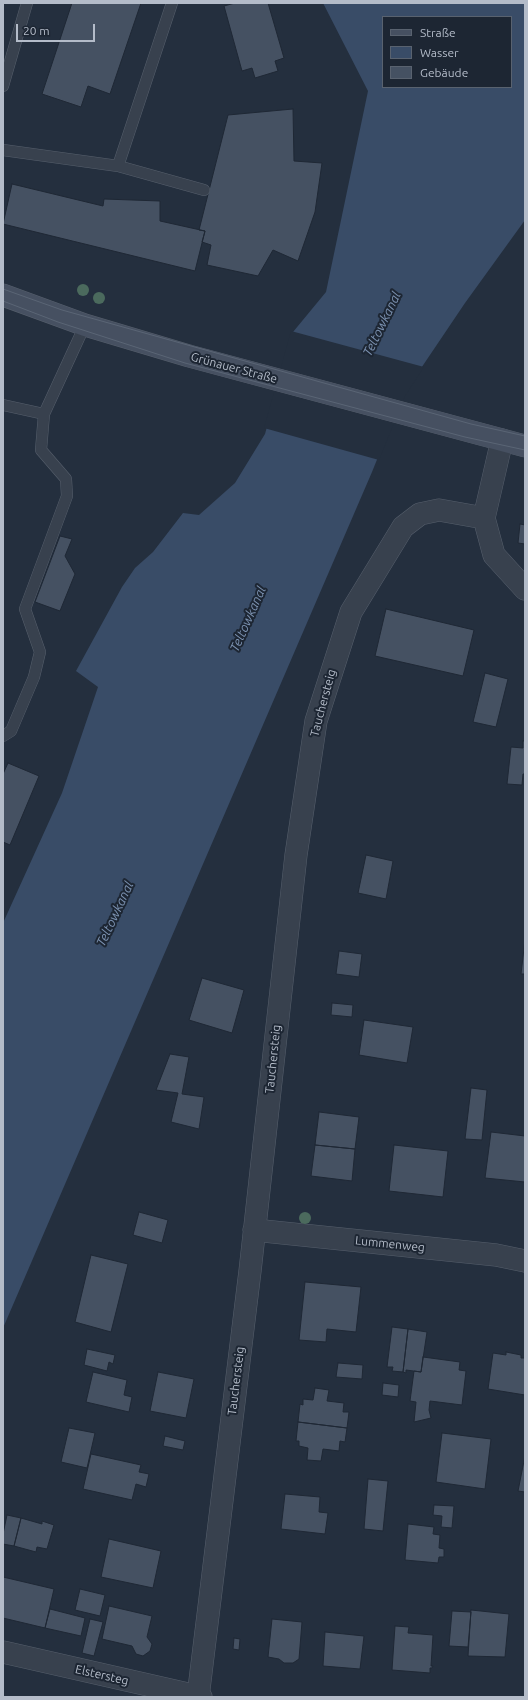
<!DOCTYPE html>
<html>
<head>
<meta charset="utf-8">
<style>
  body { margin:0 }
  #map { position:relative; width:528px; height:1700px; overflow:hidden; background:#242f3e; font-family:Ubuntu,sans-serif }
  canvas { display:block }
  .frame { position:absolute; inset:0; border:4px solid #b4bcc9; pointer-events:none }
  .legend { position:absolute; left:382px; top:16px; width:130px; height:72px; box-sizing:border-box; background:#1d2633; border:1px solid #59626f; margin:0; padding:5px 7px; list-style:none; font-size:12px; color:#b4bcc9 }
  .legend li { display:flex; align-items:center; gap:8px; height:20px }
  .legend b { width:20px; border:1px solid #59626f }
  .scale { position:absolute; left:16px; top:24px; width:79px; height:18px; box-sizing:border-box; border:2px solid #b4bcc9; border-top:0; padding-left:5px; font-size:12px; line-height:14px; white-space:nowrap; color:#b4bcc9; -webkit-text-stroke:3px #1d2633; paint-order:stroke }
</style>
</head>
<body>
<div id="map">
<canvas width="528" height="1700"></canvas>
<div class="frame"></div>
<ul class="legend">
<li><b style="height:5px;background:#465061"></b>Straße</li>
<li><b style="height:11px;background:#394c67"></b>Wasser</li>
<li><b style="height:11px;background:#455162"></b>Gebäude</li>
</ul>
<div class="scale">20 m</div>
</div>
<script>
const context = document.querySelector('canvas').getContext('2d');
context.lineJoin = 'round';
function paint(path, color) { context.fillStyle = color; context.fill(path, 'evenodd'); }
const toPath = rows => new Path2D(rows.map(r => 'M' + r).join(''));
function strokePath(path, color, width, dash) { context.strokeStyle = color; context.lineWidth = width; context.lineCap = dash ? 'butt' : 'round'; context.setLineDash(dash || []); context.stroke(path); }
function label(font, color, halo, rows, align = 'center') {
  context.font = font + ' Ubuntu,sans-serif'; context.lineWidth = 4; context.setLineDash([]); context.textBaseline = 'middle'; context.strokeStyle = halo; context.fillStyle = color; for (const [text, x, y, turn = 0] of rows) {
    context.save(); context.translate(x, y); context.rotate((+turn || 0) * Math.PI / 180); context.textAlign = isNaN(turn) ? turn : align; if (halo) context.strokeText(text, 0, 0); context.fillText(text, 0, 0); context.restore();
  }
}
paint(toPath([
  [323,3,525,3,525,220,465,303,403,395,372,472,3,1328,3,923,62,793,98,687,76,671,122,587,135,568,153,552,183,513,199,515,235,483,265,434,293,332,326,292,368,91],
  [383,17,511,17,511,87,383,87]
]), '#394c67');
paint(toPath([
  [291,331,424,367,405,396,379,460,264,428]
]), '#242f3e');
const building = toPath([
  [72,3,141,3,110,94,88,86,81,107,42,94,72,3],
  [235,3,268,3,284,58,275,61,278,71,255,78,252,68,242,71,224,6,235,3],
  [293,109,294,161,322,163,315,212,298,261,273,250,258,276,207,265,211,245,202,242,205,231,199,230,228,115,293,109],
  [12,184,103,206,104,199,160,201,160,221,205,231,195,271,3,224,12,184],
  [520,524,525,525,525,544,518,543,520,524],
  [60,536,72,539,65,556,75,574,60,611,35,602,60,536],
  [386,609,474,630,463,676,375,656,386,609],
  [485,673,508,679,496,727,473,722,485,673],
  [523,741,525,741,525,774,523,774,522,785,507,784,511,747,523,748,523,741],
  [8,763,39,776,10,845,3,842,3,774,8,763],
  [366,855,393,861,386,899,358,893,366,855],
  [525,940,525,974,521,974,525,940],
  [339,951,362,954,359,977,336,974,339,951],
  [202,978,244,990,232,1033,189,1020,202,978],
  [332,1003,353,1005,352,1017,331,1015,332,1003],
  [364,1020,413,1027,407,1063,359,1055,364,1020],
  [170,1054,189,1057,182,1094,204,1097,199,1129,171,1122,178,1093,156,1090,170,1054],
  [471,1088,487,1090,482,1140,465,1139,471,1088],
  [319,1112,359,1117,355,1149,315,1145,319,1112],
  [491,1132,525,1136,525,1182,485,1178,491,1132],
  [315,1145,355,1149,352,1181,311,1176,315,1145],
  [394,1145,448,1151,443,1197,389,1191,394,1145],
  [139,1212,168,1220,162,1243,133,1235,139,1212],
  [91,1255,128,1264,111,1332,75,1322,91,1255],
  [305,1282,361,1287,356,1332,327,1329,326,1342,299,1340,305,1282],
  [392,1327,408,1329,403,1372,392,1371,393,1367,387,1367,392,1327],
  [408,1329,427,1332,421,1372,406,1370,406,1373,403,1372,408,1329],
  [87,1349,115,1355,113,1364,109,1362,107,1371,84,1365,87,1349],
  [506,1352,521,1355,521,1358,525,1358,525,1395,488,1389,493,1353,506,1355,506,1352],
  [423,1357,460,1362,459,1370,466,1371,462,1405,430,1401,429,1410,431,1418,414,1422,416,1402,410,1401,414,1371,421,1372,423,1357],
  [338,1363,363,1365,362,1379,336,1377,338,1363],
  [93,1372,127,1380,124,1395,132,1397,129,1412,86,1402,93,1372],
  [158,1372,194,1379,186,1418,150,1411,158,1372],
  [383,1383,399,1385,398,1397,382,1395,383,1383],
  [315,1388,329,1390,327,1401,344,1403,343,1412,349,1412,347,1428,298,1422,300,1404,303,1405,303,1399,313,1400,315,1388],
  [298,1422,347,1428,345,1442,340,1441,339,1451,323,1449,321,1461,307,1460,308,1448,299,1446,299,1441,296,1441,298,1422],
  [69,1428,95,1433,87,1468,61,1462,69,1428],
  [442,1433,491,1439,485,1489,436,1482,442,1433],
  [165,1436,185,1441,183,1450,163,1446,165,1436],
  [91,1454,141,1465,139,1472,149,1474,146,1487,136,1484,132,1500,83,1489,91,1454],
  [525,1456,525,1492,518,1491,525,1456],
  [368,1479,388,1481,383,1531,364,1529,368,1479],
  [285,1494,320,1497,319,1512,328,1513,325,1534,281,1529,285,1494],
  [434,1505,454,1506,452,1528,441,1527,442,1516,433,1515,434,1505],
  [7,1515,21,1518,14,1546,3,1544,3,1534,7,1515],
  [21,1518,42,1524,42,1521,54,1525,47,1549,37,1547,36,1552,14,1546,21,1518],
  [408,1524,434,1527,433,1534,440,1535,439,1548,444,1549,444,1557,439,1557,438,1563,405,1560,408,1524],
  [109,1539,161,1551,153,1588,101,1577,109,1539],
  [3,1577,54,1589,45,1628,3,1618,3,1577],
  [80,1589,105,1595,100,1616,75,1610,80,1589],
  [109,1606,152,1616,147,1637,152,1644,150,1651,143,1656,136,1654,132,1646,102,1639,109,1606],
  [50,1609,85,1618,81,1636,45,1628,50,1609],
  [471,1610,509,1614,505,1657,468,1656,471,1610],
  [452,1611,471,1612,468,1647,449,1646,452,1611],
  [90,1619,103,1622,94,1656,82,1653,90,1619],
  [272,1619,302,1622,299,1659,293,1663,284,1663,279,1659,268,1657,272,1619],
  [395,1626,409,1627,408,1633,433,1635,431,1666,433,1666,432,1668,430,1668,430,1673,392,1670,395,1626],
  [325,1632,364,1636,360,1669,323,1666,325,1632],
  [234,1638,240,1639,239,1650,233,1649,234,1638]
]);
paint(building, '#455162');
strokePath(building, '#1f2835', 1);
const lane = toPath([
  [3,86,27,3],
  [3,150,118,166,204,190],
  [118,166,172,3],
  [3,405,44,414,85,325],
  [3,736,11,731,34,677,40,652,25,609,67,496,66,479,41,450,44,414]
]);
const street = toPath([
  [502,440,484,518,494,555,525,589],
  [254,1230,496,1255,525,1261],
  [3,1652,201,1697],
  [198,1697,250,1271,296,855,316,721,351,612,403,527,420,514,439,510,484,518]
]);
const secondary = toPath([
  [3,295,85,325,189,356,525,446]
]);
strokePath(lane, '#565f6c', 12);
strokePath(street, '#565f6c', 23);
strokePath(secondary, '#565f6c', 23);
strokePath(lane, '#38414e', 11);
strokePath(street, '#38414e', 22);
strokePath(secondary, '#465061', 22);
strokePath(toPath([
  [3,289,62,310,471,424,525,436],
  [3,301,58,322,185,363,465,437,525,450]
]), '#5a6575', 1);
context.fillStyle = '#4b6a5d';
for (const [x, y] of [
  [83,290],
  [99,298],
  [305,1218]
]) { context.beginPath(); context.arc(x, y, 6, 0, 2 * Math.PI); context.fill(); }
label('12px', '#b4bcc9', '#1d2633', [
  ["Grünauer Straße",234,368,15],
  ["Tauchersteig",323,703,-75],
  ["Tauchersteig",273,1059,-84],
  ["Lummenweg",390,1244,6],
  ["Tauchersteig",236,1381,-83],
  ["Elstersteg",102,1675,13]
]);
label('italic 13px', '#7c92b1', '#1d2633', [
  ["Teltowkanal",382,324,-64],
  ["Teltowkanal",248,619,-66],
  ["Teltowkanal",115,914,-65]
]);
</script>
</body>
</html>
